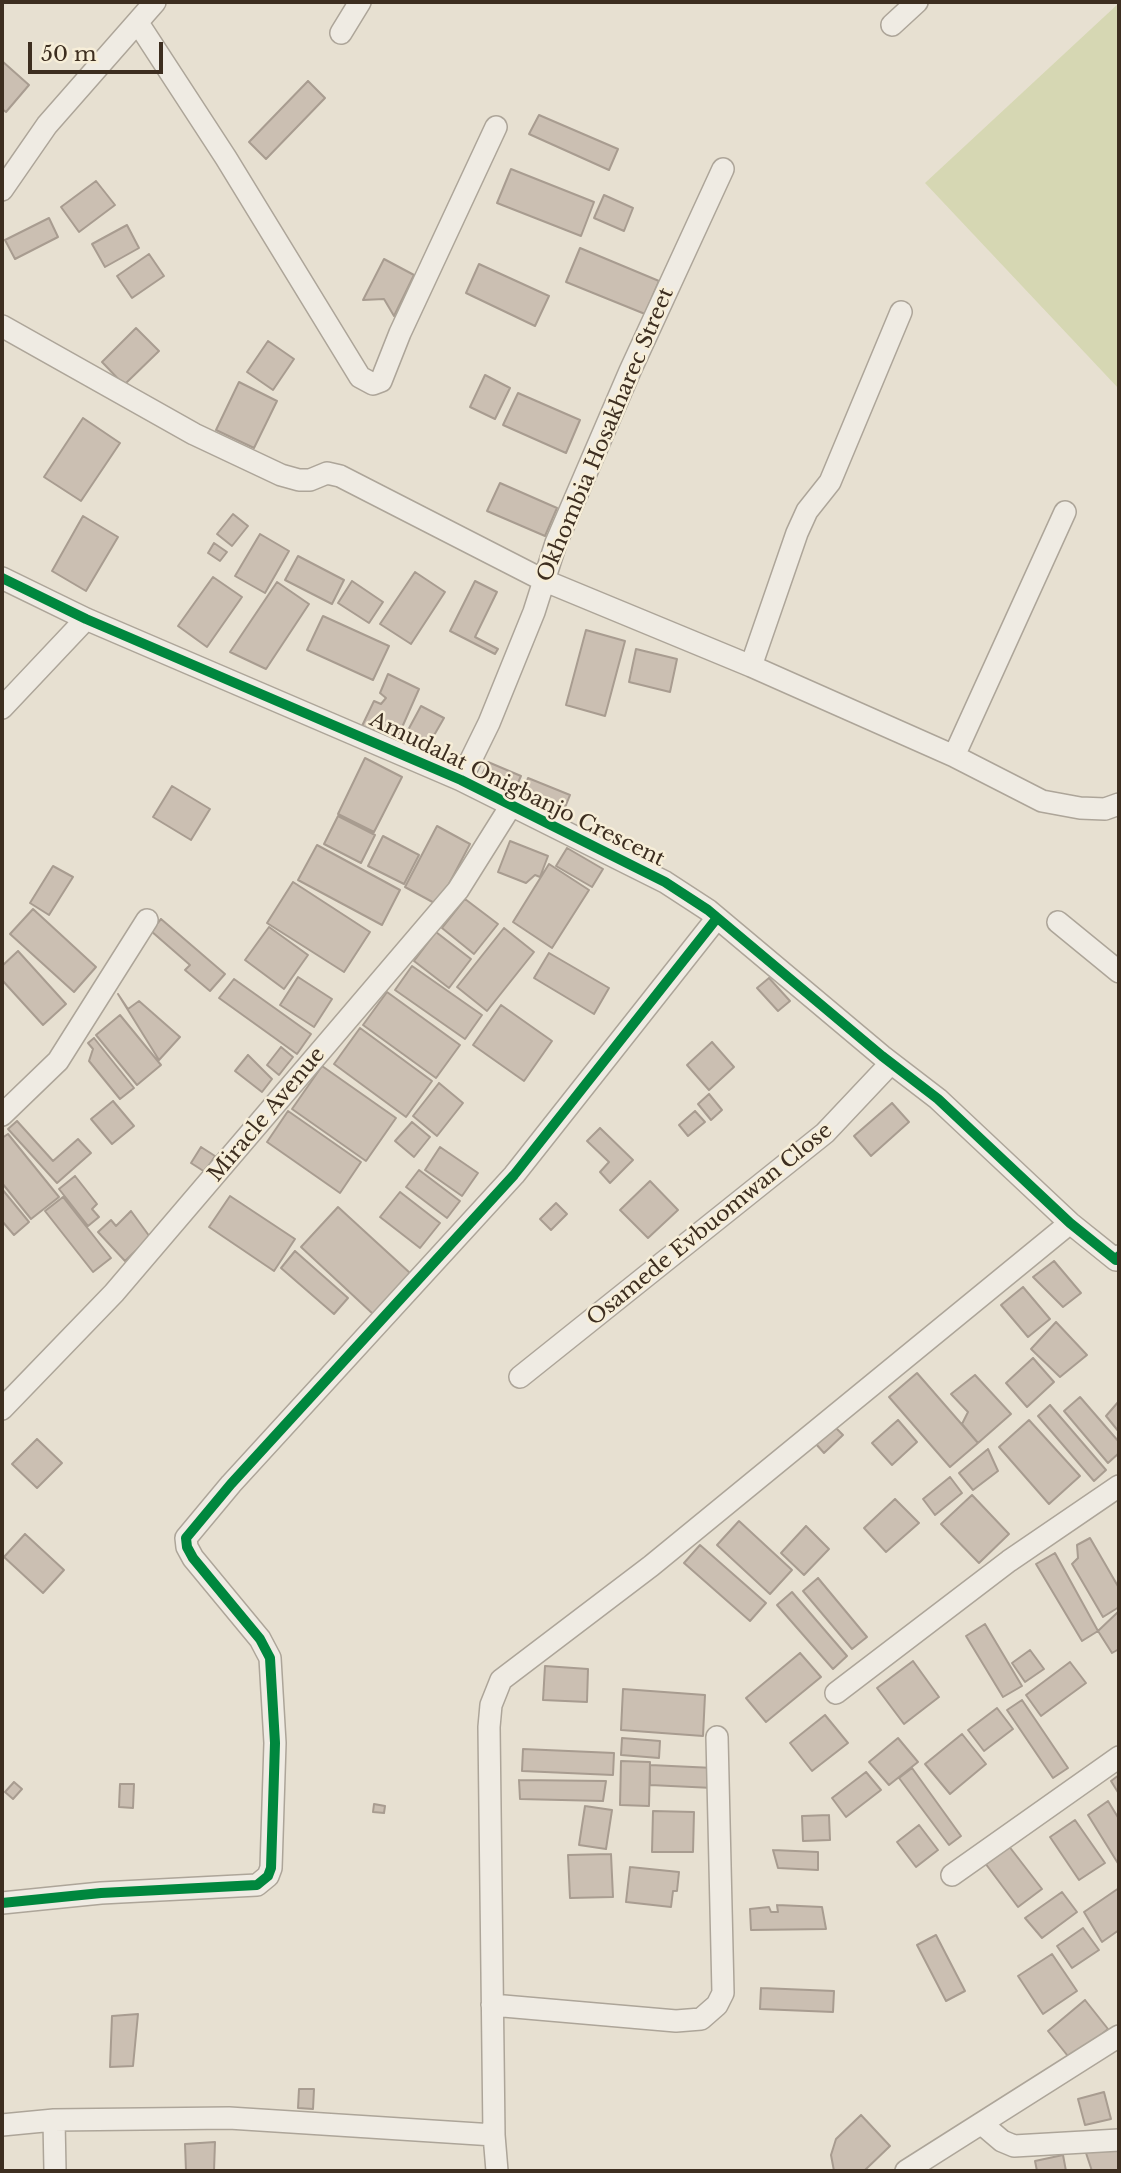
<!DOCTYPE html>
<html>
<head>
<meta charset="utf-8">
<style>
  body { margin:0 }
  #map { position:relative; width:1121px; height:2173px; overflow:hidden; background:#e7e0d1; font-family:"Libre Baskerville",serif }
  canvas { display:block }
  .frame { position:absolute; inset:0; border:4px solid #3d2e20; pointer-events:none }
  .scale { position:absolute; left:28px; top:42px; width:135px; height:32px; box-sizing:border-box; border:4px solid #3d2e20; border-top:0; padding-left:9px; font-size:21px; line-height:24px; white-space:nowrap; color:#3d2e20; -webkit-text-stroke:5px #f7eed8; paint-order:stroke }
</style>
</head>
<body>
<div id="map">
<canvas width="1121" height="2173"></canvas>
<div class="frame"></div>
<div class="scale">50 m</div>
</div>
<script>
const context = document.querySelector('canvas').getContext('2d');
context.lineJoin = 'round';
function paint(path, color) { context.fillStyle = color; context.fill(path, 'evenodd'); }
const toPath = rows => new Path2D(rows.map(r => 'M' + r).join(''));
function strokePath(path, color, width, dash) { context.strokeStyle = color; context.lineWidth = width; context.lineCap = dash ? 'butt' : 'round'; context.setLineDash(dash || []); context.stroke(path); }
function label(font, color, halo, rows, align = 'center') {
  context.font = font + ' "Libre Baskerville",serif'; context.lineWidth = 5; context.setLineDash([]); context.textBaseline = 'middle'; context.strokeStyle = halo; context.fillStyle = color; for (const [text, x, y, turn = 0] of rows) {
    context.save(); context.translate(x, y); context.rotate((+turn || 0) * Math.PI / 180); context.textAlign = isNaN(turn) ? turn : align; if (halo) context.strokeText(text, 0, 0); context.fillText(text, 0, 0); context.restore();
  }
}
paint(toPath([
  [1119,3,1119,389,925,183]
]), '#d6d7b3');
const building = toPath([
  [2,61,29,85,6,112,2,109,2,61],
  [308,81,325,98,266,159,249,142,308,81],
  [539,115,618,149,609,170,529,134,539,115],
  [511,169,594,202,581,236,497,203,511,169],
  [96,181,115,205,79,232,61,207,96,181],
  [604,195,633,208,624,231,594,218,604,195],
  [49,218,58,237,15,259,5,240,49,218],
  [127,225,139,248,105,267,92,244,127,225],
  [580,248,659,281,645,314,566,282,580,248],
  [149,254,164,276,132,298,117,276,149,254],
  [384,259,414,275,394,316,384,299,363,300,384,259],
  [479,264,549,296,535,326,466,293,479,264],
  [136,328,159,351,124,385,102,362,136,328],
  [268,341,294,359,273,390,247,372,268,341],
  [485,375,510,388,495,419,470,407,485,375],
  [239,382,277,401,254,448,216,430,239,382],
  [518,393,580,420,566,453,503,425,518,393],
  [83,418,120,443,81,501,44,477,83,418],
  [500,483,557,508,545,536,487,511,500,483],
  [233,514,248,526,232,546,217,534,233,514],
  [83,516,118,537,86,591,52,571,83,516],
  [260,534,289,551,265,593,235,576,260,534],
  [214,543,227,552,220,561,208,553,214,543],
  [298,556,344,580,332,604,285,580,298,556],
  [415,572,445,592,411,644,380,624,415,572],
  [213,577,242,597,207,647,178,626,213,577],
  [352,581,383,602,369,623,338,603,352,581],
  [475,581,497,592,475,637,498,649,495,654,450,631,475,581],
  [277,582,309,604,266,669,230,652,277,582],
  [323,616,389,646,373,680,307,650,323,616],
  [586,630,625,641,605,716,566,705,586,630],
  [636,649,677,659,670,692,629,682,636,649],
  [388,674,419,689,396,741,362,726,374,701,381,704,386,698,380,693,388,674],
  [421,706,444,718,429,744,407,732,421,706],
  [365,758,402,777,374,832,338,814,365,758],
  [488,762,521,776,515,789,482,775,488,762],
  [528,778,570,795,564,810,522,793,528,778],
  [172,786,210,809,191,840,153,817,172,786],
  [338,816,375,835,361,863,324,844,338,816],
  [437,826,470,844,438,905,405,887,437,826],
  [383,836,419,855,404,884,368,866,383,836],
  [510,841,548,856,540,877,535,875,526,883,498,872,510,841],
  [317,845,400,890,382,925,298,880,317,845],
  [567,848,603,869,592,887,556,866,567,848],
  [549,864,589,890,552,948,513,922,549,864],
  [53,866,73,877,49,915,30,903,53,866],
  [293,882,370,932,344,972,267,923,293,882],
  [465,899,498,924,474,954,442,928,465,899],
  [33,909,96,967,74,992,10,934,33,909],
  [161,919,225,974,210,991,185,970,190,965,151,931,161,919],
  [269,927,308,955,284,989,245,960,269,927],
  [504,928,534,952,487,1011,457,987,504,928],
  [436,932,471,959,449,988,414,961,436,932],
  [18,951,66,1004,43,1025,2,980,2,966,18,951],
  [549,953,609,988,594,1014,534,978,549,953],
  [412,966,482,1015,465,1039,395,990,412,966],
  [298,977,332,999,314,1027,280,1005,298,977],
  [769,978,790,1001,778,1011,757,988,769,978],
  [234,979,311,1034,297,1054,219,998,234,979],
  [387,992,460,1045,436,1078,363,1025,387,992],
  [118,994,128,1009,139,1001,180,1037,159,1060,118,994],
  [501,1005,552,1041,524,1081,473,1045,501,1005],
  [120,1015,161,1065,137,1085,96,1035,120,1015],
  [360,1028,432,1081,406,1117,334,1064,360,1028],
  [94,1038,134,1088,120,1099,89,1061,93,1049,88,1043,94,1038],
  [712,1042,734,1067,709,1090,687,1065,712,1042],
  [281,1047,293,1057,279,1075,267,1065,281,1047],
  [248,1055,272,1079,262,1092,235,1071,248,1055],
  [322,1066,396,1118,366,1161,292,1109,322,1066],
  [439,1083,463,1103,437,1136,413,1116,439,1083],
  [709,1094,722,1110,711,1120,698,1104,709,1094],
  [113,1101,134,1126,112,1144,91,1119,113,1101],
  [892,1103,909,1122,871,1156,854,1136,892,1103],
  [288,1111,361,1162,340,1193,267,1142,288,1111],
  [695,1111,705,1122,688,1136,679,1125,695,1111],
  [17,1121,53,1161,78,1139,91,1153,57,1183,8,1129,17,1121],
  [412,1122,430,1137,414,1157,395,1141,412,1122],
  [600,1128,633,1160,610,1183,600,1172,609,1162,587,1141,600,1128],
  [8,1134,59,1197,31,1219,2,1183,2,1138,8,1134],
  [201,1147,215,1156,205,1172,191,1163,201,1147],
  [440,1147,478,1173,462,1196,425,1170,440,1147],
  [419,1170,460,1201,447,1218,406,1187,419,1170],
  [75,1176,97,1204,92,1209,99,1217,88,1226,59,1189,75,1176],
  [650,1181,678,1210,648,1238,620,1210,650,1181],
  [2,1189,29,1222,14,1235,2,1221,2,1189],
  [400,1192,440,1223,420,1248,380,1217,400,1192],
  [230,1196,295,1239,274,1271,209,1227,230,1196],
  [63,1197,111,1258,93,1272,45,1211,63,1197],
  [556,1203,567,1214,551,1230,540,1219,556,1203],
  [338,1207,410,1273,373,1314,301,1247,338,1207],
  [131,1211,150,1237,125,1261,98,1232,111,1220,116,1226,131,1211],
  [295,1251,348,1298,334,1314,281,1268,295,1251],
  [1054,1261,1081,1293,1063,1307,1033,1277,1054,1261],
  [1023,1287,1050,1319,1028,1337,1001,1305,1023,1287],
  [1056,1322,1087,1355,1060,1377,1031,1349,1056,1322],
  [1033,1358,1054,1382,1027,1407,1006,1383,1033,1358],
  [917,1373,978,1443,950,1467,889,1397,917,1373],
  [975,1375,1011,1414,978,1443,962,1424,968,1412,951,1394,975,1375],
  [1080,1397,1119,1442,1119,1453,1108,1463,1064,1411,1080,1397],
  [1119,1401,1119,1432,1106,1416,1119,1401],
  [1050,1405,1106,1470,1094,1481,1038,1416,1050,1405],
  [898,1420,917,1442,892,1465,872,1443,898,1420],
  [1029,1420,1080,1476,1049,1504,999,1447,1029,1420],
  [835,1427,843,1435,824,1453,816,1444,835,1427],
  [37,1439,62,1463,37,1488,12,1464,37,1439],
  [988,1449,998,1471,973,1490,959,1473,988,1449],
  [950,1477,962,1493,935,1515,923,1499,950,1477],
  [972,1495,1009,1534,979,1563,941,1524,972,1495],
  [895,1499,919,1523,886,1552,864,1528,895,1499],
  [739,1521,792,1570,770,1594,717,1545,739,1521],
  [806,1526,829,1549,804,1575,781,1553,806,1526],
  [25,1534,64,1570,43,1593,4,1557,25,1534],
  [1090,1538,1119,1588,1119,1607,1103,1617,1072,1564,1078,1558,1077,1545,1090,1538],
  [700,1545,766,1603,750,1621,684,1563,700,1545],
  [1055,1553,1098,1631,1082,1641,1036,1564,1055,1553],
  [818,1578,867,1637,852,1649,803,1591,818,1578],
  [792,1592,847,1656,833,1669,777,1605,792,1592],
  [1119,1611,1119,1649,1112,1653,1098,1631,1119,1611],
  [985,1624,1022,1686,1003,1697,966,1636,985,1624],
  [1030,1650,1044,1669,1025,1682,1012,1663,1030,1650],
  [800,1653,821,1677,766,1722,746,1698,800,1653],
  [913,1661,939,1697,904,1724,877,1688,913,1661],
  [1070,1662,1086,1683,1041,1716,1026,1695,1070,1662],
  [545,1666,588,1669,587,1702,543,1700,545,1666],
  [623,1689,705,1695,703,1736,621,1730,623,1689],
  [1022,1700,1068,1768,1053,1778,1007,1710,1022,1700],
  [997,1708,1013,1729,984,1751,968,1730,997,1708],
  [825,1715,848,1743,812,1771,790,1743,825,1715],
  [962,1734,986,1764,950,1794,925,1764,962,1734],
  [622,1738,660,1741,659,1758,621,1755,622,1738],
  [898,1738,918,1762,889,1785,869,1762,898,1738],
  [523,1749,614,1753,613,1775,522,1771,523,1749],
  [621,1761,650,1762,649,1806,620,1805,621,1761],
  [650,1765,714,1768,713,1788,650,1785,650,1765],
  [912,1768,961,1836,949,1845,899,1778,912,1768],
  [866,1772,881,1790,846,1817,832,1798,866,1772],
  [1119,1775,1119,1794,1111,1781,1119,1775],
  [519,1780,606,1781,603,1801,520,1799,519,1780],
  [14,1782,22,1789,13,1799,5,1792,14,1782],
  [120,1784,134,1784,133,1808,119,1807,120,1784],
  [1108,1801,1119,1819,1119,1865,1088,1815,1108,1801],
  [374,1804,385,1806,384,1813,373,1812,374,1804],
  [585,1806,612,1810,606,1849,579,1845,585,1806],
  [653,1811,694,1812,693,1852,652,1852,653,1811],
  [829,1815,830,1840,803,1841,802,1816,829,1815],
  [1075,1820,1105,1863,1079,1880,1050,1837,1075,1820],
  [919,1825,938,1850,916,1867,897,1842,919,1825],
  [1008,1845,1042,1889,1018,1907,985,1863,1008,1845],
  [773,1850,818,1852,818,1870,778,1868,773,1850],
  [611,1854,613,1897,570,1898,568,1855,611,1854],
  [630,1867,679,1872,677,1891,673,1891,671,1907,626,1902,630,1867],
  [1119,1888,1119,1930,1102,1942,1084,1912,1119,1888],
  [1062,1892,1077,1912,1042,1938,1025,1918,1062,1892],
  [777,1905,822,1907,826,1929,751,1930,750,1909,769,1907,771,1912,778,1912,777,1905],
  [1083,1928,1099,1950,1072,1968,1057,1946,1083,1928],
  [936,1935,965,1991,946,2001,917,1945,936,1935],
  [1052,1954,1077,1991,1043,2014,1018,1976,1052,1954],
  [761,1988,834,1991,833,2012,760,2009,761,1988],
  [1085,2000,1108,2029,1071,2060,1048,2031,1085,2000],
  [138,2014,133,2066,110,2067,112,2016,138,2014],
  [299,2089,314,2089,313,2109,298,2108,299,2089],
  [1104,2092,1111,2119,1085,2125,1078,2099,1104,2092],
  [861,2115,890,2146,864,2171,834,2171,831,2155,836,2139,861,2115],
  [215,2142,214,2171,186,2171,185,2144,215,2142],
  [1084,2147,1119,2148,1119,2171,1092,2171,1084,2147],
  [1063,2155,1066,2171,1037,2171,1035,2161,1063,2155]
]);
paint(building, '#cbbfb2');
strokePath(building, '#a89c90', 2);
const street = toPath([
  [138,23,226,158,360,377,373,384,381,381,400,333,496,127],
  [892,25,917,2],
  [341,33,360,2],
  [2,190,47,125,155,2],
  [2,326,194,434,281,475,299,480,310,480,327,473,340,476,543,580,751,666,954,756,1042,801,1080,808,1105,809,1119,804],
  [2,578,86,619,461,780,665,882,708,910,882,1056,938,1099,1070,1223,1116,1260,1119,1256],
  [751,666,797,533,807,511,830,482,901,312],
  [2,708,86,619],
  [954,756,1065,512],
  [461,780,489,723,534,612,556,543,630,371,723,169],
  [1058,922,1119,972],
  [2,1115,58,1061,147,920],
  [520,1377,825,1133,891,1063],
  [2,1409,114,1293,458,890,512,804],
  [836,1693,1009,1561,1119,1486],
  [952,1875,1119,1757],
  [2,1903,101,1893,257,1885,268,1876,271,1868,275,1743,270,1658,260,1639,193,1558,187,1547,186,1538,231,1484,514,1175,717,918],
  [492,2005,676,2021,701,2019,717,2005,723,1993,717,1737],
  [54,2120,55,2171],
  [982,2124,1002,2141,1014,2146,1119,2140],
  [2,2125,54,2120,229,2118,494,2135],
  [497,2171,494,2135,489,1727,491,1705,501,1680,651,1566,1070,1223],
  [906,2171,1119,2036]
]);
strokePath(street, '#ada599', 24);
strokePath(street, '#efebe3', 21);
strokePath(toPath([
  [2,578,86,619,461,780,665,882,708,910,882,1056,938,1099,1070,1223,1116,1260,1119,1256],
  [2,1903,101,1893,257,1885,268,1876,271,1868,275,1743,270,1658,260,1639,193,1558,187,1547,186,1538,231,1484,514,1175,717,918]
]), '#00873e', 10);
label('21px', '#3d2e20', '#f7eed8', [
  ["Okhombia Hosakharec Street",606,435,-67],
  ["Amudalat Onigbanjo Crescent",517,790,26],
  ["Miracle Avenue",267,1115,-50],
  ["Osamede Evbuomwan Close",710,1225,-39]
]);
</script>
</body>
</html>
